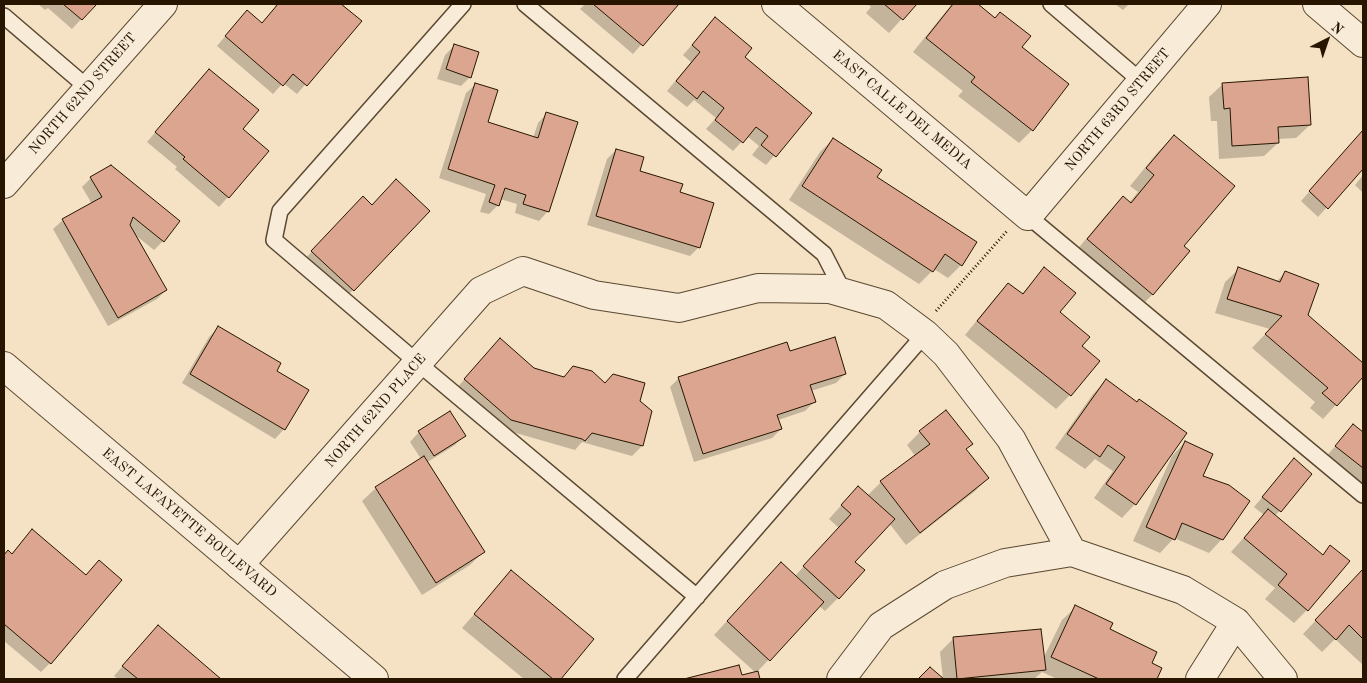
<!DOCTYPE html>
<html>
<head>
<meta charset="utf-8">
<style>
  body { margin:0 }
  #map { position:relative; width:1367px; height:683px; overflow:hidden; background:#f5e1c4; font-family:"Old Standard TT",serif }
  canvas { display:block }
  .frame { position:absolute; inset:0; border:5px solid #271500; pointer-events:none }
  .north { position:absolute; left:1302px; top:15px; width:50px; height:50px; -webkit-text-stroke:4px #f8ecd9; paint-order:stroke; rotate:41deg; font-size:14px; font-weight:700; line-height:20px; text-align:center; color:#271500 }
  .north::after { content:''; display:block; margin:auto; width:18px; height:22px; background:#271500; clip-path:polygon(50% 0,100% 100%,50% 72%,0 100%) }
</style>
</head>
<body>
<div id="map">
<canvas width="1367" height="683"></canvas>
<div class="frame"></div>
<div class="north">N</div>
</div>
<script>
const context = document.querySelector('canvas').getContext('2d');
context.lineJoin = 'round';
function paint(path, color) { context.fillStyle = color; context.fill(path, 'evenodd'); }
const toPath = rows => new Path2D(rows.map(r => 'M' + r).join(''));
function strokePath(path, color, width, dash) { context.strokeStyle = color; context.lineWidth = width; context.lineCap = dash ? 'butt' : 'round'; context.setLineDash(dash || []); context.stroke(path); }
function label(font, color, halo, rows, align = 'center') {
  context.font = font + ' "Old Standard TT",serif'; context.lineWidth = 4.5; context.setLineDash([]); context.textBaseline = 'middle'; context.strokeStyle = halo; context.fillStyle = color; for (const [text, x, y, turn = 0] of rows) {
    context.save(); context.translate(x, y); context.rotate((+turn || 0) * Math.PI / 180); context.textAlign = isNaN(turn) ? turn : align; if (halo) context.strokeText(text, 0, 0); context.fillText(text, 0, 0); context.restore();
  }
}
paint(toPath([
  [38,4,95,4,72,29,48,8,45,10],
  [273,4,339,4,360,21,297,94,283,83,273,94,217,46,238,21,261,24,276,6],
  [585,4,677,4,633,54,580,9],
  [868,4,915,4,889,33,866,13,871,7],
  [952,4,976,4,995,19,1020,47,1032,130,1019,143,958,96,963,91,913,52],
  [1115,4,1129,4,1123,10],
  [715,19,743,57,811,113,766,165,752,155,759,146,747,136,733,151,706,129,716,118,694,100,687,107,667,91,691,62,683,55],
  [454,46,470,77,461,86,437,79,445,55],
  [200,79,241,129,268,152,219,207,175,169,177,167,147,142],
  [476,84,486,123,533,138,538,123,547,113,548,211,539,221,515,213,517,204,500,199,498,205,489,214,480,212,486,194,439,178,466,93],
  [1223,84,1310,125,1296,138,1277,139,1278,143,1264,156,1219,159,1217,121,1211,121,1209,97],
  [1363,131,1363,167,1318,217,1301,201],
  [1174,136,1183,246,1153,294,1136,311,1071,257,1106,215,1123,198,1129,203,1138,192,1130,186,1157,153],
  [833,139,875,177,961,265,948,278,934,269,919,284,789,200,820,152],
  [616,150,638,171,678,193,699,247,690,256,587,225,607,159],
  [1363,175,1363,193,1355,185],
  [91,178,163,241,154,250,134,234,166,290,157,299,108,326,53,229,63,220,92,204,82,187],
  [354,207,353,290,344,299,303,261],
  [1044,269,1058,312,1080,347,1098,361,1070,395,1056,409,965,335,995,298,1008,285,1021,295],
  [1239,269,1276,282,1285,273,1306,315,1363,365,1363,375,1323,419,1310,408,1315,402,1252,348,1270,329,1215,313,1225,282],
  [218,328,275,371,284,429,275,439,182,383,209,337],
  [491,349,533,370,564,378,605,384,639,401,651,412,641,447,632,456,582,442,575,450,502,429,456,389],
  [789,353,845,374,836,383,811,391,814,402,805,411,778,420,781,429,772,438,694,462,670,387,679,378],
  [1106,381,1137,403,1185,433,1135,504,1122,518,1094,498,1113,471,1095,459,1085,469,1055,448,1093,394],
  [1353,426,1363,434,1363,492,1323,460],
  [419,432,464,435,455,445,426,463,483,552,470,565,422,595,362,501,376,488,421,459,410,442],
  [920,432,965,450,988,478,974,492,906,545,889,523,853,562,838,598,825,611,819,606,757,672,759,679,689,679,738,667,741,677,756,673,714,635,768,577,795,576,839,528,829,519,845,501,867,496,881,482,916,457,907,445],
  [1185,442,1202,477,1222,539,1209,553,1174,538,1160,553,1133,541,1172,456],
  [1294,460,1311,474,1275,516,1322,556,1330,547,1307,610,1294,623,1265,599,1275,588,1231,552,1264,515,1254,507],
  [23,540,50,663,41,672,4,641,4,556,8,552,11,555],
  [1363,570,1363,665,1335,639,1322,652,1303,634],
  [511,572,592,639,559,679,524,679,462,628],
  [1076,607,1109,629,1150,663,1160,668,1155,679,1057,679,1042,672,1034,679,943,679,940,652,953,639,1043,659,1062,620],
  [158,626,219,679,118,679,114,676]
]), '#0003');
const building = toPath([
  [63,4,97,4,82,20,63,4],
  [278,4,341,4,362,21,307,86,293,74,283,86,225,36,247,10,262,23,278,4],
  [593,4,679,4,643,46,593,4],
  [884,4,917,4,903,20,884,4],
  [953,4,978,4,995,18,1000,12,1031,36,1022,47,1069,84,1033,131,971,82,975,77,926,38,953,4],
  [715,17,752,48,745,57,812,113,776,157,761,145,768,136,756,127,743,143,715,120,724,108,703,91,697,99,676,81,700,52,692,45,715,17],
  [454,44,479,52,471,78,446,69,454,44],
  [209,69,259,110,243,129,269,151,229,198,183,159,185,157,155,132,209,69],
  [1308,77,1311,125,1278,127,1279,143,1232,146,1230,108,1224,109,1222,83,1308,77],
  [475,83,498,90,488,122,538,138,546,112,578,122,549,212,523,204,526,195,505,188,499,206,489,202,495,185,448,169,475,83],
  [1363,130,1363,169,1328,209,1309,191,1363,130],
  [1174,135,1235,186,1184,246,1190,251,1153,295,1087,239,1123,196,1131,203,1154,175,1146,168,1174,135],
  [833,138,882,170,877,177,977,242,962,266,945,254,933,272,802,186,833,138],
  [616,149,644,157,640,171,683,184,680,192,714,203,700,248,596,216,616,149],
  [111,165,180,221,164,242,133,217,130,225,167,290,118,318,62,219,102,197,90,177,111,165],
  [396,179,430,211,354,291,311,251,363,196,372,205,396,179],
  [1044,267,1076,293,1060,312,1090,337,1082,346,1100,361,1071,396,977,321,1008,283,1023,294,1044,267],
  [1238,267,1280,282,1285,271,1319,284,1308,315,1363,363,1363,377,1337,406,1322,393,1328,388,1265,334,1282,316,1227,299,1238,267],
  [218,326,281,363,277,371,309,390,285,430,190,374,218,326],
  [835,337,846,374,810,385,816,402,777,415,782,429,703,454,678,377,787,342,790,351,835,337],
  [500,338,534,368,564,377,573,366,592,371,605,383,613,374,645,383,640,401,652,411,643,446,592,433,585,441,582,439,511,420,464,379,500,338],
  [1106,379,1137,402,1139,399,1187,433,1136,505,1106,484,1125,457,1108,445,1100,457,1067,434,1106,379],
  [946,410,973,444,966,449,989,478,920,533,880,481,930,444,919,431,946,410],
  [450,411,466,436,434,456,418,431,450,411],
  [1353,424,1363,432,1363,468,1335,446,1353,424],
  [1185,441,1213,454,1203,476,1229,485,1250,501,1223,540,1182,523,1175,540,1146,527,1185,441],
  [424,456,485,552,436,583,375,487,424,456],
  [1294,458,1312,474,1281,512,1262,497,1294,458],
  [858,486,895,519,855,562,865,570,839,599,803,566,851,514,841,505,858,486],
  [1268,509,1323,555,1330,545,1350,561,1308,611,1278,585,1287,574,1244,538,1268,509],
  [32,529,86,575,99,560,122,580,51,664,4,624,4,555,8,550,12,554,32,529],
  [781,562,824,602,770,661,727,621,781,562],
  [1363,569,1363,639,1349,625,1336,640,1315,620,1363,569],
  [511,570,594,639,561,679,553,679,474,614,511,570],
  [1075,605,1113,623,1110,629,1157,652,1152,663,1162,668,1157,679,1099,679,1051,657,1075,605],
  [158,625,221,679,138,679,122,666,158,625],
  [1041,629,1046,670,957,679,953,637,1041,629],
  [739,665,742,675,758,671,760,679,684,679,739,665],
  [930,667,944,679,918,679,930,667]
]);
paint(building, '#dba58f');
strokePath(building, '#271500', 1);
const service = toPath([
  [463,4,280,211,274,240,418,363,697,597],
  [525,4,824,254,844,293],
  [1051,4,1142,82],
  [4,16,88,88],
  [1028,216,1363,495],
  [625,679,925,334]
]);
const minor = toPath([
  [776,4,1028,216,1207,4],
  [1317,4,1363,43],
  [4,184,163,4],
  [239,565,481,291,523,271,594,295,679,308,758,288,830,289,886,305,925,334,946,354,1011,439,1072,552,1183,590,1236,622,1283,679],
  [841,679,881,626,945,585,1005,563,1072,552],
  [1200,679,1236,622]
]);
const tertiary = toPath([
  [4,366,374,679]
]);
strokePath(service, '#5a4831', 18);
strokePath(minor, '#5a4831', 30);
strokePath(tertiary, '#5a4831', 30);
strokePath(toPath([
  [936,311,1007,231]
]), '#271500', 3, [1, 2.5]);
strokePath(service, '#f8ecd9', 15);
strokePath(minor, '#f8ecd9', 28);
strokePath(tertiary, '#f8ecd9', 28);
label('14px', '#271500', '#f8ecd9', [
  ["NORTH 62ND STREET",83,94,-49],
  ["EAST CALLE DEL MEDIA",902,110,40],
  ["NORTH 63RD STREET",1118,110,-50],
  ["NORTH 62ND PLACE",376,411,-49],
  ["EAST LAFAYETTE BOULEVARD",189,523,40]
]);
</script>
</body>
</html>
